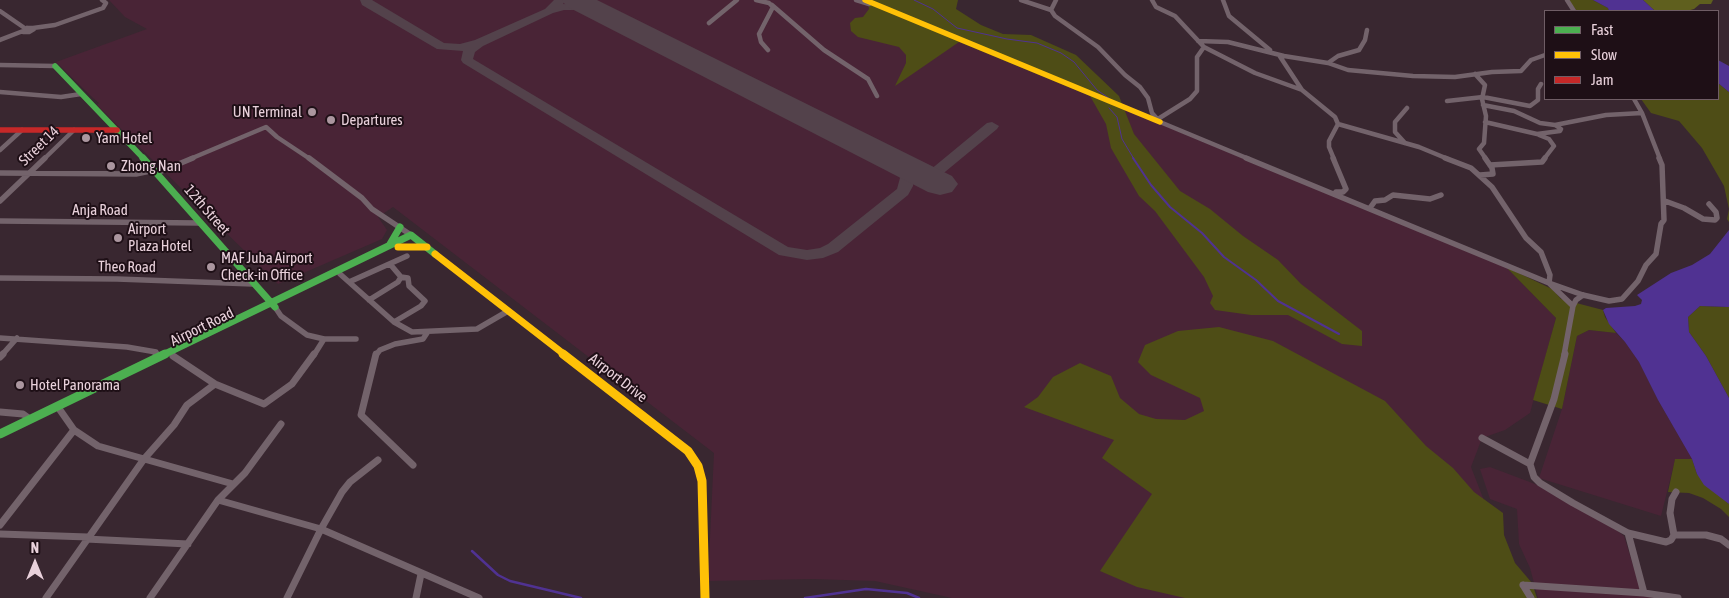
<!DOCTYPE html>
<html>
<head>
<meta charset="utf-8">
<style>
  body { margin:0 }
  #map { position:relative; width:1729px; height:598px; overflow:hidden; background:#392730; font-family:"Asap Condensed",sans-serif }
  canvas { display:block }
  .legend { position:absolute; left:1544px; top:10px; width:175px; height:90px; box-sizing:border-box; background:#1e0f16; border:1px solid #6f5d65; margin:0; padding:6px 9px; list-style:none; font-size:15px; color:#e9d1db }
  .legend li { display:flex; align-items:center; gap:10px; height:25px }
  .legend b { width:25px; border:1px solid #6f5d65 }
  .north { position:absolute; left:10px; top:538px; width:50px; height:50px; -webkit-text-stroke:4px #1e0f16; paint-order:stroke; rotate:0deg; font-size:14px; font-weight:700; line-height:20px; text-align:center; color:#e9d1db }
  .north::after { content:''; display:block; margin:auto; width:18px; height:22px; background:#e9d1db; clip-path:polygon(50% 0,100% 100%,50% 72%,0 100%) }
</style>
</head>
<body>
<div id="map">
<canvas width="1729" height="598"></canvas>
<ul class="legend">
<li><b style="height:6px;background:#4caf50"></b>Fast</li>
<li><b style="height:6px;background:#ffc107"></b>Slow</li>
<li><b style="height:6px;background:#c62828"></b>Jam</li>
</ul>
<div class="north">N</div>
</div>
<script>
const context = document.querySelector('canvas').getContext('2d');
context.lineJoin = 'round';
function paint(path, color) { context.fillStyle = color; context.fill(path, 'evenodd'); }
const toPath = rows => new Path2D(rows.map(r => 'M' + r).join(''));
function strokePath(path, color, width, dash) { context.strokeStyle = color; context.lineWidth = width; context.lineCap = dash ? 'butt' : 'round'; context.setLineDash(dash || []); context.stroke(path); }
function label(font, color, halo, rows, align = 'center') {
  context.font = font + ' "Asap Condensed",sans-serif'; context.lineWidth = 4; context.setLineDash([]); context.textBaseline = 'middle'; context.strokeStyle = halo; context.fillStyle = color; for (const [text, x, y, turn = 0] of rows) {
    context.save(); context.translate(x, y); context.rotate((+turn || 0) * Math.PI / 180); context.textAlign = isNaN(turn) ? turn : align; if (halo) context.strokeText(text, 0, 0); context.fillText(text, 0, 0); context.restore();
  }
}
paint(toPath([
  [109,0,861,0,1506,267,1556,318,1530,413,1505,430,1482,438,1471,467,1492,521,1454,598,952,598,875,581,813,579,708,581,714,453,393,207,378,217,387,230,382,239,278,284,97,105,99,103,93,98,56,62,147,29,125,17],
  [1589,330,1616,333,1625,342,1639,362,1658,400,1692,459,1675,460,1661,516,1539,478,1562,409,1577,336],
  [1490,467,1535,484,1611,526,1624,536,1642,594,1678,598,1538,598,1530,568,1519,544,1517,509,1490,499,1480,469]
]), '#492436');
paint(toPath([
  [861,0,958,0,956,9,981,25,1003,34,1031,35,1076,55,1119,96,1134,134,1180,191,1210,209,1243,236,1278,260,1301,284,1362,331,1362,346,1342,344,1288,315,1251,315,1215,310,1210,303,1213,296,1204,277,1155,211,1139,196,1111,148,1106,124,1090,96,959,42,895,86,906,63,906,55,899,47,858,37,851,31,850,23,855,18,863,17,869,9,868,3],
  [1568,0,1593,0,1608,8,1609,11,1577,11],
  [1718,83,1729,92,1729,222,1727,219,1729,209,1724,186,1702,148,1679,121,1651,113,1641,99,1718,99],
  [1506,267,1552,289,1561,299,1603,310,1605,317,1616,333,1589,330,1577,336,1562,409,1533,400,1556,318],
  [1700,306,1729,307,1729,398,1706,356,1689,332,1688,317],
  [1219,327,1273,341,1385,401,1426,446,1453,468,1474,492,1503,513,1504,535,1515,563,1532,583,1537,598,1185,598,1137,587,1100,571,1152,494,1102,458,1114,440,1024,407,1038,397,1053,377,1080,363,1111,376,1120,398,1139,414,1156,419,1185,420,1204,411,1200,398,1151,375,1138,362,1145,345,1178,331],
  [1675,459,1692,459,1697,474,1729,504,1729,517,1721,509,1703,498,1689,493,1668,492]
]), '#4e4d16');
paint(toPath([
  [1643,0,1713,0,1711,4,1700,4,1694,9,1687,11,1655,11]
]), '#5f5f1e');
paint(toPath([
  [1593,0,1643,0,1655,11,1609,11,1608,8],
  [1718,60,1729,66,1729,92,1718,83],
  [1729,230,1729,307,1700,306,1688,317,1689,332,1706,356,1729,398,1729,504,1704,485,1697,474,1692,459,1658,400,1639,362,1625,342,1609,324,1603,310,1606,308,1635,306,1641,304,1642,300,1637,295,1671,273,1692,265,1710,254]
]), '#503292');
strokePath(toPath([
  [914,0,933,9,957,28,1007,39,1037,43,1061,53,1074,62,1097,90,1113,101],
  [1109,108,1117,117,1122,139,1134,159]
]), '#503292', 1);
strokePath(toPath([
  [1133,158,1151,185,1170,207,1202,233,1224,257,1256,280,1278,301,1339,334]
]), '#503292', 2);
strokePath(toPath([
  [472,551,498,575,510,581,581,598],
  [805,598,866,589,907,593,919,598]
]), '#503292', 2.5);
paint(toPath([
  [360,0,372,0,444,43,460,44,475,40,545,9,554,0,566,0,563,4,595,5,597,7,591,10,564,10,553,13,483,46,475,52,473,59,788,247,807,250,820,248,828,244,897,189,900,178,895,165,897,162,902,161,907,162,909,165,914,178,913,186,908,195,838,252,823,258,807,260,779,255,463,63,461,60,463,51,437,49,362,5,360,0],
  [992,122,999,126,997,129,934,181,924,181,922,178,924,175,987,123,992,122]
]), '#53424b');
paint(toPath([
  [562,0,597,0,952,176,958,184,952,192,940,195,928,192,566,6,562,0]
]), '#53424b');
strokePath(toPath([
  [756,0,769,3,773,7,759,34,761,42,768,50],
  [856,0,869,4],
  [1021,0,1051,10],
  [1056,0,1051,10,1055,16,1098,47,1125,75,1140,87,1148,98,1152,113,1160,122,1249,159],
  [1152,0,1156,7,1175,16,1204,47,1255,73,1302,90,1335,117,1338,124,1419,147,1448,159],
  [1223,0,1229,16,1270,50],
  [1567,0,1574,11],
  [772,5,824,50,868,79,877,96],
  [0,11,26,29],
  [709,23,737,0],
  [27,28,32,28,34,29,29,32,23,32,27,28],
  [33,28,55,25,103,8,106,3,102,0],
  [0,40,23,31],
  [1198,41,1228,42,1284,56,1328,63,1348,70,1413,76,1455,77,1492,72,1521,71,1531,60,1545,55],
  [1279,55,1302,90],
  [1328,63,1338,56,1359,50,1365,40,1367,30],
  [0,65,55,66],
  [1475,74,1485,85,1482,99,1486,116,1484,143,1479,149,1486,159],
  [0,92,61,97,81,94],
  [1634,99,1642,113,1660,159],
  [1447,101,1483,97,1530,106,1538,100,1538,89,1541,84],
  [1483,105,1514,111,1540,123,1555,125,1561,129,1560,131,1537,134,1485,122],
  [1158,119,1190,99,1197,91,1197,57,1204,47],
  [1555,125,1606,115,1642,113],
  [1539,135,1549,139,1554,146,1544,159],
  [1405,143,1395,132,1395,122,1407,108],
  [0,150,22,130],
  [44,159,74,130],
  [190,159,266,127,277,137,310,159],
  [1334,159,1329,147,1329,141,1338,124]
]), '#73636b', 4.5);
strokePath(toPath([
  [309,158,362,198,372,209,411,235],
  [1246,158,1549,283,1573,306],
  [1333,158,1346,189,1343,192,1336,192],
  [1445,158,1471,168,1492,187,1526,238,1541,252,1550,275,1549,283,1583,295,1609,301,1622,299,1638,281,1646,265,1656,254,1661,224,1664,220,1662,165,1659,158],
  [1490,165,1542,162,1545,158],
  [0,173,136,174,155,170],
  [157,173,193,158],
  [1480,175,1493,174,1492,168,1485,158],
  [0,201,45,158],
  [1665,201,1684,208,1703,219,1715,220,1717,218,1716,212,1709,204],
  [1370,208,1375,201,1385,200,1393,195,1430,199,1441,195],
  [0,221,199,223],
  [390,264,401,277,408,278,409,286,425,301,421,306,394,322],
  [340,274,394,322,412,332,477,329,508,311],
  [0,278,117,279,253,284],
  [349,282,407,256],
  [369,300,398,282,401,277],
  [275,307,281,316,307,335,324,339,356,339],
  [0,338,127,347,156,352,157,355],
  [2,355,17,338],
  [314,355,324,339],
  [376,355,380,350,395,344,423,339,427,333],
  [1564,355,1573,306,1576,300,1583,295]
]), '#73636b', 5.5);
strokePath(toPath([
  [156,354,157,358],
  [376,354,361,415,413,465],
  [1565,354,1554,399,1530,464,1534,477,1540,483,1573,503,1628,533,1666,542,1671,540,1674,535,1706,535,1721,539,1729,545],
  [173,356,215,384,264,404,292,384,314,354],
  [0,357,3,354],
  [60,410,74,430,98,446,233,484],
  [0,412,23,414,30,419],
  [1482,438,1530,464],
  [218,500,321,529,479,598],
  [0,525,74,430],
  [1628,533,1644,593],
  [0,534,88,537],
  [1674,535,1670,513,1672,499,1676,492],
  [86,539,188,544],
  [1523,585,1644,593,1678,598],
  [1523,585,1531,598],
  [46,598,144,459,174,425,187,405,215,384],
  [150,598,218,500,245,473,281,424],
  [287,598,321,529,342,492,350,482,378,460],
  [416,598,421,574]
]), '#73636b', 7);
strokePath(toPath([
  [55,66,144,159]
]), '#4caf50', 5.5);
strokePath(toPath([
  [143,158,275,307],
  [390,244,400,227],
  [163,355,411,235,435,254]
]), '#4caf50', 7);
strokePath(toPath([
  [0,434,165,354]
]), '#4caf50', 9);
strokePath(toPath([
  [865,0,1160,122]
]), '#ffc107', 5.5);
strokePath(toPath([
  [398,247,427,247],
  [435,254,565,355]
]), '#ffc107', 7);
strokePath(toPath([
  [563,354,688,451,698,466,702,481,705,598]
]), '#ffc107', 9);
strokePath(toPath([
  [0,130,117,130]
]), '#c62828', 5.5);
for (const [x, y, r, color] of [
  [312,112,5,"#ab969f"],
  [331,120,5,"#ab969f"],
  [86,138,5,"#ab969f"],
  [111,166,5,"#ab969f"],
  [118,238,5,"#ab969f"],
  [211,267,5,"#ab969f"],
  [20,385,5,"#ab969f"]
]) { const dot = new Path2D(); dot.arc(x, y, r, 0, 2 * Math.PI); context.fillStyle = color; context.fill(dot); strokePath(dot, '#1e0f16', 2); }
label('15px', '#e9d1db', '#1e0f16', [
  ["UN Terminal",302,112,"right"],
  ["Departures",341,120],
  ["Yam Hotel",96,138],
  ["Zhong Nan",121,166],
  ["Airport",128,229],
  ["Plaza Hotel",128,246],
  ["MAF Juba Airport",221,258],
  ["Check-in Office",221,275],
  ["Hotel Panorama",30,385]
], 'left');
label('15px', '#e9d1db', '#1e0f16', [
  ["Street 14",39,146,-44],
  ["Anja Road",100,210],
  ["12th Street",207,210,49],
  ["Theo Road",127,267,1],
  ["Airport Road",202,327,-26],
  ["Airport Drive",618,378,38]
]);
</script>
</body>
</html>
